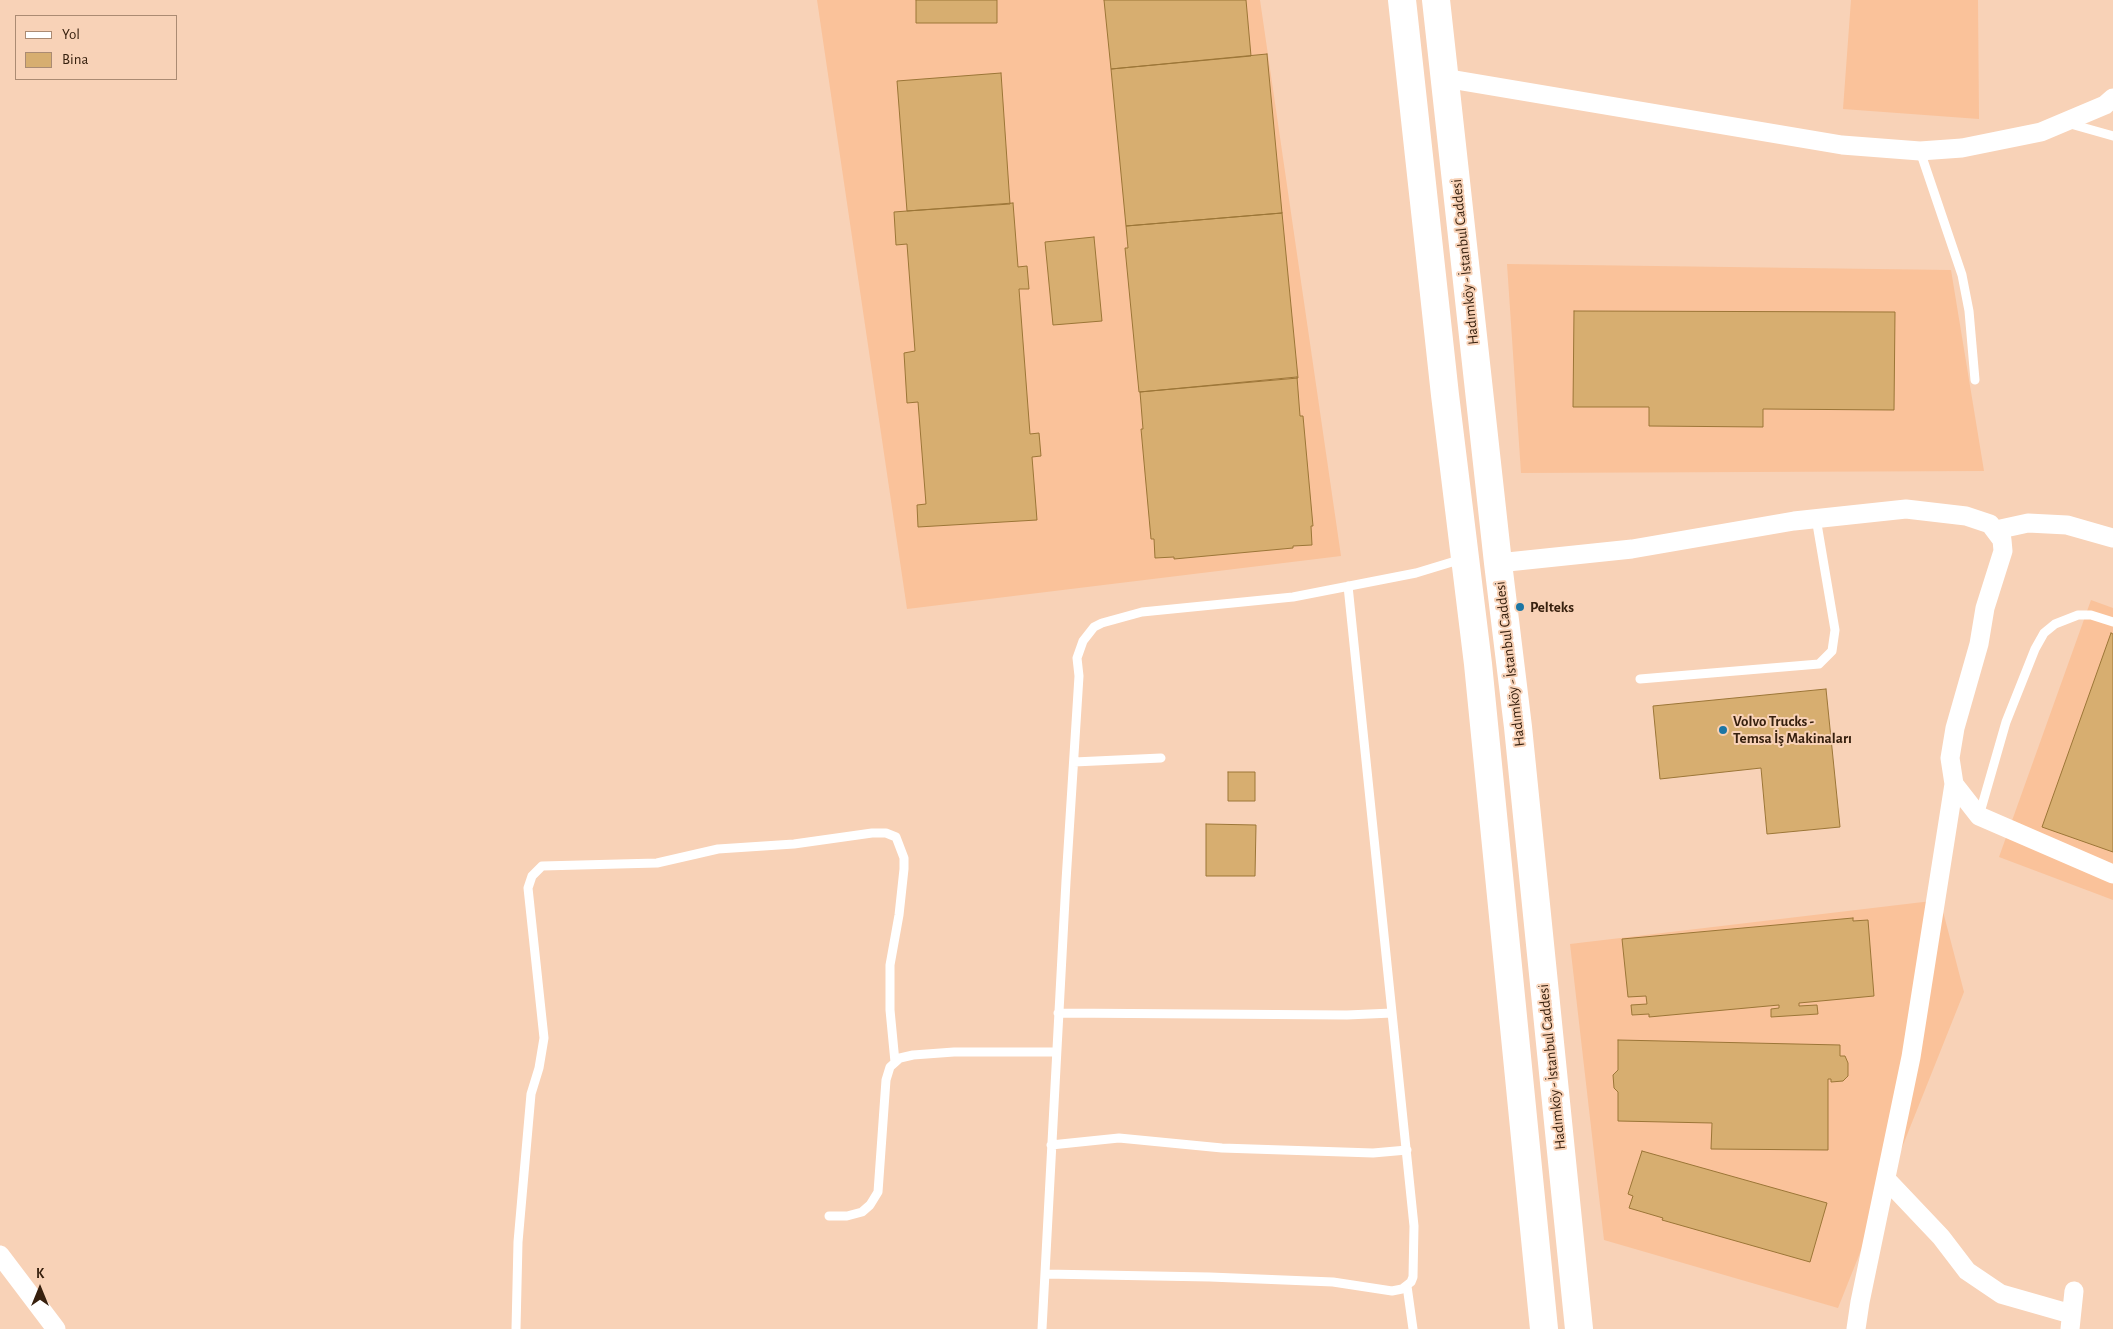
<!DOCTYPE html>
<html>
<head>
<meta charset="utf-8">
<style>
  body { margin:0 }
  #map { position:relative; width:2113px; height:1329px; overflow:hidden; background:#f8d2b7; font-family:"Alegreya Sans",sans-serif }
  canvas { display:block }
  .legend { position:absolute; left:15px; top:15px; width:162px; height:65px; box-sizing:border-box; background:#f8d2b7; border:1px solid #ab8b73; margin:0; padding:6px 9px; list-style:none; font-size:15px; color:#37200e }
  .legend li { display:flex; align-items:center; gap:10px; height:25px }
  .legend b { width:25px; border:1px solid #ab8b73 }
  .north { position:absolute; left:15px; top:1264px; width:50px; height:50px; -webkit-text-stroke:4px #f8d2b7; paint-order:stroke; rotate:0deg; font-size:14px; font-weight:700; line-height:20px; text-align:center; color:#37200e }
  .north::after { content:''; display:block; margin:auto; width:18px; height:22px; background:#37200e; clip-path:polygon(50% 0,100% 100%,50% 72%,0 100%) }
</style>
</head>
<body>
<div id="map">
<canvas width="2113" height="1329"></canvas>
<ul class="legend">
<li><b style="height:6px;background:#fff"></b>Yol</li>
<li><b style="height:14px;background:#d7ae70"></b>Bina</li>
</ul>
<div class="north">K</div>
</div>
<script>
const context = document.querySelector('canvas').getContext('2d');
context.lineJoin = 'round';
function paint(path, color) { context.fillStyle = color; context.fill(path, 'evenodd'); }
const toPath = rows => new Path2D(rows.map(r => 'M' + r).join(''));
function strokePath(path, color, width, dash) { context.strokeStyle = color; context.lineWidth = width; context.lineCap = dash ? 'butt' : 'round'; context.setLineDash(dash || []); context.stroke(path); }
function label(font, color, halo, rows, align = 'center') {
  context.font = font + ' "Alegreya Sans",sans-serif'; context.lineWidth = 4; context.setLineDash([]); context.textBaseline = 'middle'; context.strokeStyle = halo; context.fillStyle = color; for (const [text, x, y, turn = 0] of rows) {
    context.save(); context.translate(x, y); context.rotate((+turn || 0) * Math.PI / 180); context.textAlign = isNaN(turn) ? turn : align; if (halo) context.strokeText(text, 0, 0); context.fillText(text, 0, 0); context.restore();
  }
}
paint(toPath([
  [817,0,1260,0,1341,556,907,609],
  [1851,0,1978,0,1979,119,1843,109],
  [1507,264,1951,270,1984,471,1521,473],
  [2091,600,2113,608,2113,900,1999,857],
  [1940,900,1964,992,1838,1308,1604,1240,1570,944]
]), '#fac29a');
const building = toPath([
  [916,0,997,0,997,23,916,23,916,0],
  [1104,0,1246,0,1251,56,1111,69,1104,0],
  [1267,54,1282,213,1126,226,1111,69,1267,54],
  [1001,73,1010,204,907,211,897,81,1001,73],
  [1013,203,1018,267,1027,266,1029,289,1019,289,1030,434,1039,433,1041,456,1032,457,1037,520,918,527,917,505,926,504,918,402,907,403,904,353,915,351,907,244,896,245,894,212,1013,203],
  [1282,213,1298,378,1139,392,1125,248,1128,248,1126,226,1282,213],
  [1094,237,1102,321,1053,325,1045,242,1094,237],
  [1574,311,1895,312,1894,410,1763,409,1763,427,1649,426,1649,407,1573,407,1574,311],
  [1297,377,1300,416,1303,416,1313,526,1311,526,1312,545,1293,546,1293,548,1174,559,1174,557,1155,558,1154,539,1151,539,1141,429,1143,429,1140,392,1297,377],
  [2111,633,2113,634,2113,852,2042,827,2111,633],
  [1826,689,1840,827,1767,834,1761,768,1660,779,1653,706,1826,689],
  [1228,772,1255,772,1255,801,1228,801,1228,772],
  [1206,824,1256,825,1255,876,1206,876,1206,824],
  [1853,918,1853,921,1868,920,1874,996,1799,1003,1799,1006,1817,1005,1818,1014,1771,1017,1771,1009,1779,1008,1779,1005,1649,1017,1649,1014,1632,1015,1631,1005,1647,1004,1646,996,1628,997,1622,939,1853,918],
  [1618,1040,1840,1045,1840,1056,1845,1056,1848,1063,1848,1076,1843,1081,1831,1082,1831,1079,1828,1079,1828,1150,1711,1149,1712,1123,1618,1121,1618,1092,1614,1088,1613,1075,1618,1070,1618,1040],
  [1642,1151,1827,1203,1810,1262,1662,1220,1663,1218,1629,1208,1633,1196,1628,1194,1642,1151]
]);
paint(building, '#d7ae70');
strokePath(building, '#9c7637', 1);
strokePath(toPath([
  [2067,123,2113,136],
  [1920,151,1962,275,1969,311,1975,380],
  [1640,679,1819,664,1832,651,1835,630,1816,518],
  [1074,762,1161,758],
  [1979,816,2006,722,2035,649,2044,633,2055,624,2078,615,2091,615,2113,622],
  [1058,1013,1347,1015,1392,1013],
  [1051,1145,1119,1138,1222,1148,1373,1153,1407,1150],
  [829,1216,847,1216,862,1212,870,1205,878,1192,886,1080,890,1067,900,1058,913,1055,954,1052,1056,1052],
  [1045,1274,1210,1277,1333,1282,1392,1291,1402,1289,1411,1282,1413,1277,1414,1226,1348,586],
  [1407,1286,1413,1329],
  [516,1329,518,1242,531,1094,539,1068,544,1038,528,888,532,876,542,866,657,863,718,849,794,844,872,833,886,833,896,837,904,858,904,869,899,915,890,965,890,1010,895,1062],
  [1042,1329,1066,881,1079,676,1077,658,1083,641,1094,627,1102,623,1142,612,1293,597,1416,573,1462,559]
]), '#fff', 9);
strokePath(toPath([
  [1444,78,1842,145,1920,151,1962,148,2041,132,2105,105,2113,98],
  [1996,530,2028,523,2067,525,2113,538],
  [1498,563,1632,549,1794,521,1906,509,1966,516,1990,524,2002,540,2003,551,1985,608,1979,644,1955,728,1950,758,1954,784,1979,816,2113,874],
  [1886,1179,1941,1237,1967,1271,2001,1294,2071,1314],
  [0,1255,56,1329],
  [1856,1329,1860,1302,1911,1057,1954,784],
  [2070,1329,2074,1291]
]), '#fff', 19);
strokePath(toPath([
  [1402,0,1445,395,1478,664,1544,1329],
  [1436,0,1498,563,1518,727,1579,1329]
]), '#fff', 28);
for (const [x, y, r, color] of [
  [1520,607,5,"#1c76a4"],
  [1723,730,5,"#1c76a4"]
]) { const dot = new Path2D(); dot.arc(x, y, r, 0, 2 * Math.PI); context.fillStyle = color; context.fill(dot); strokePath(dot, '#f8d2b7', 2); }
label('15px', '#37200e', '#f8d2b7', [
  ["Hadımköy - İstanbul Caddesi",1465,262,-96],
  ["Hadımköy - İstanbul Caddesi",1510,664,-97],
  ["Hadımköy - İstanbul Caddesi",1552,1067,-96]
]);
label('bold 15px', '#37200e', '#f8d2b7', [
  ["Pelteks",1530,607],
  ["Volvo Trucks -",1733,721],
  ["Temsa İş Makinaları",1733,738]
], 'left');
</script>
</body>
</html>
